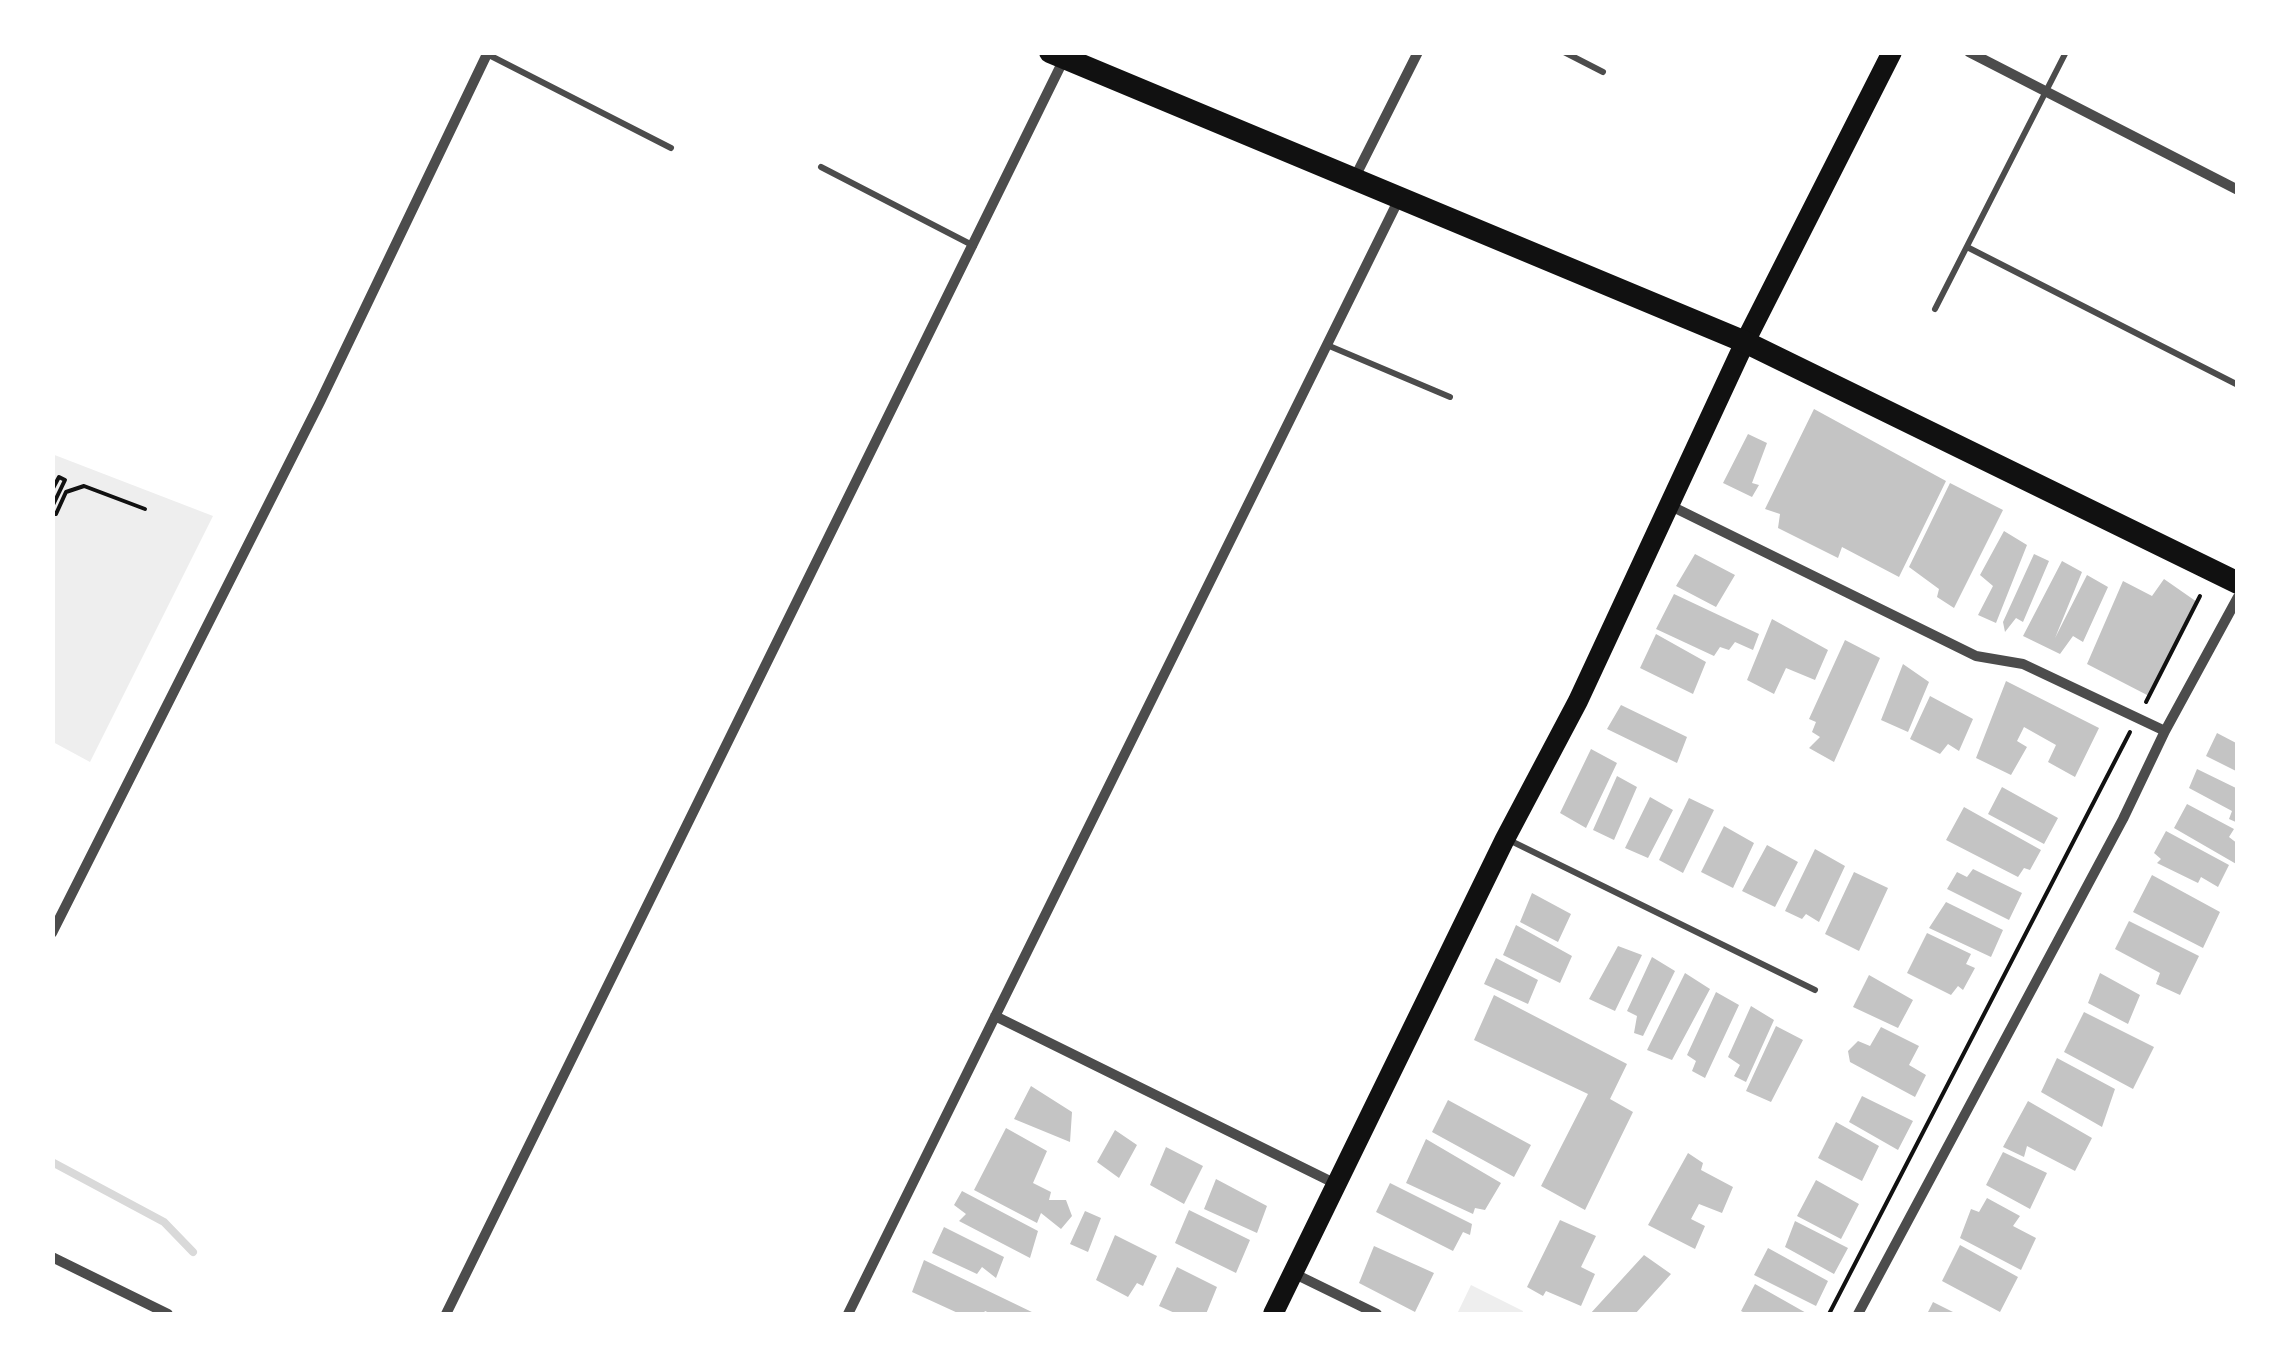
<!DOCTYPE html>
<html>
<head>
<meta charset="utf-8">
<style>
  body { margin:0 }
  #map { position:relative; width:2290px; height:1367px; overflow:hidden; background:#fff; font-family:"IBM Plex Sans",sans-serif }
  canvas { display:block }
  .frame { position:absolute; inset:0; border:55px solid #fff; pointer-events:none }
</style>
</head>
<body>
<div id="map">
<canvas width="2290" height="1367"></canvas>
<div class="frame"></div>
</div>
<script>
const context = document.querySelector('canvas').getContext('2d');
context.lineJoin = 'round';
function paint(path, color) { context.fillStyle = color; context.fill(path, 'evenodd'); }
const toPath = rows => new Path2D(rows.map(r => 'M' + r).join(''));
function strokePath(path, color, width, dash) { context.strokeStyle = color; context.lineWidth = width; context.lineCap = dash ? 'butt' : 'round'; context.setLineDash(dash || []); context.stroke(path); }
paint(toPath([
  [52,454,213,516,90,762,53,742],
  [1471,1285,1523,1311,1522,1314,1457,1314]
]), '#eee');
strokePath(toPath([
  [52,1162,164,1222,193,1252]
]), '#d9d9d9', 8);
paint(toPath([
  [1814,409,1946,481,1899,577,1842,547,1838,558,1778,528,1780,514,1765,509],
  [1748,434,1767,443,1752,483,1759,485,1752,497,1723,483],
  [1950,483,2003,510,1954,608,1937,597,1939,589,1909,567],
  [2004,531,2027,545,1996,623,1978,615,1993,586,1980,575],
  [1695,554,1735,575,1716,607,1676,586],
  [2034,554,2049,561,2023,622,2016,618,2005,632,2003,622],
  [2062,561,2082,572,2055,638,2087,575,2108,587,2083,642,2073,636,2060,654,2023,636],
  [2164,579,2197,602,2149,696,2087,664,2123,581,2152,596],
  [1674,594,1759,634,1753,650,1735,642,1729,650,1720,647,1714,656,1656,629],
  [1772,619,1828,650,1815,680,1786,668,1774,694,1747,680],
  [1656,634,1706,662,1693,694,1640,668],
  [1845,640,1880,658,1834,762,1809,748,1820,737,1812,732,1816,722,1809,719],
  [1903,664,1929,682,1908,732,1881,720],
  [2006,681,2099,728,2075,777,2048,762,2056,745,2024,727,2017,741,2027,747,2011,775,1976,758],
  [1930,696,1973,719,1959,751,1948,744,1940,754,1910,739],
  [1621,705,1687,737,1677,763,1607,729],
  [2217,733,2238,744,2238,772,2206,756],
  [1591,749,1617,763,1586,828,1560,813],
  [2197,769,2238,789,2238,823,2229,819,2232,811,2189,788],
  [1617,776,1637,787,1614,840,1593,830],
  [2002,787,2058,818,2044,844,1988,814],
  [1650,797,1673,810,1648,858,1625,848],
  [1689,798,1714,810,1683,873,1659,860],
  [2187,804,2234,829,2229,837,2238,844,2238,865,2174,828],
  [1964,807,2041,850,2030,870,2024,868,2018,877,1946,840],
  [1724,826,1754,843,1733,888,1701,872],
  [2166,831,2229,865,2218,887,2201,877,2198,883,2157,863,2161,859,2154,853],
  [1767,845,1798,862,1775,907,1742,891],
  [1815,849,1845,866,1819,922,1806,914,1802,919,1785,911],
  [1973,869,2022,893,2009,920,1947,889,1957,872,1967,877],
  [1854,872,1888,888,1859,951,1825,934],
  [2152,875,2220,912,2203,948,2133,912],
  [1532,893,1571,914,1558,942,1520,922],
  [1946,902,2003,930,1991,957,1929,928],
  [2129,921,2199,956,2180,995,2156,984,2160,973,2115,949],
  [1516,925,1572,956,1560,983,1503,955],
  [1927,933,1971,954,1966,964,1975,968,1963,990,1958,986,1951,995,1907,973],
  [1618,946,1642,955,1615,1011,1589,999],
  [1652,957,1675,971,1643,1036,1634,1033,1637,1016,1627,1011],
  [1496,958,1538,980,1528,1004,1484,984],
  [1685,973,1710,989,1672,1060,1647,1050],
  [2100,973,2140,995,2128,1024,2088,1003],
  [1869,975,1913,1000,1898,1028,1853,1007],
  [1716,992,1739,1005,1705,1078,1692,1071,1696,1061,1687,1055],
  [1494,995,1627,1064,1610,1099,1633,1112,1585,1210,1541,1186,1588,1094,1474,1040],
  [1751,1006,1774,1020,1746,1082,1734,1076,1740,1065,1728,1057],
  [2084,1012,2154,1047,2133,1089,2064,1052],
  [1776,1026,1803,1040,1771,1102,1746,1091],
  [1881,1027,1919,1046,1909,1065,1926,1075,1915,1097,1850,1062,1848,1051,1858,1041,1870,1046],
  [2057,1058,2115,1089,2102,1127,2041,1092],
  [1031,1086,1072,1112,1070,1142,1014,1119],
  [1862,1096,1913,1121,1898,1150,1849,1122],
  [1448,1100,1531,1145,1514,1177,1432,1132],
  [2028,1101,2092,1138,2075,1171,2027,1146,2024,1157,2003,1147],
  [1836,1122,1879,1146,1862,1181,1818,1158],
  [1006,1128,1047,1151,1033,1183,1051,1192,1049,1200,1066,1200,1072,1216,1061,1229,1041,1213,1037,1223,974,1190],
  [1115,1130,1137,1145,1119,1178,1097,1162],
  [1426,1139,1501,1183,1485,1210,1475,1208,1473,1214,1406,1183],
  [1166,1147,1203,1166,1184,1204,1150,1185],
  [2003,1152,2047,1173,2030,1209,1986,1185],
  [1688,1153,1703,1163,1701,1170,1733,1187,1722,1213,1699,1204,1691,1219,1705,1226,1695,1249,1648,1225],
  [1216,1179,1267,1206,1257,1233,1204,1209],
  [1816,1180,1859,1204,1841,1239,1797,1216],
  [1390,1183,1472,1224,1470,1235,1463,1232,1453,1251,1376,1212],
  [962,1191,1038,1231,1030,1258,959,1221,966,1214,954,1205],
  [1987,1198,2020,1216,2013,1226,2036,1238,2021,1270,1960,1238,1971,1209,1979,1212],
  [1189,1210,1250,1240,1236,1273,1175,1243],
  [1085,1211,1101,1218,1088,1252,1070,1244],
  [1560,1220,1596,1236,1581,1267,1595,1274,1581,1306,1546,1291,1543,1296,1527,1287],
  [1795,1221,1848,1248,1834,1274,1785,1247],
  [944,1227,1004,1257,996,1278,982,1267,977,1274,932,1253],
  [1115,1235,1157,1256,1143,1286,1137,1283,1128,1297,1096,1280],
  [1960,1245,2018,1277,2000,1312,1942,1281],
  [1374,1246,1434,1273,1415,1312,1359,1283],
  [1768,1248,1828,1281,1816,1306,1754,1275],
  [1644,1255,1671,1274,1635,1314,1590,1314],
  [924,1260,1036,1314,992,1314,985,1311,983,1314,960,1314,912,1292],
  [1177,1267,1217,1287,1206,1314,1177,1314,1159,1306],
  [1755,1284,1808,1314,1747,1314,1741,1311],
  [1933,1302,1957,1314,1927,1314]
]), '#c4c4c4');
strokePath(toPath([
  [52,490,59,477,65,480,52,507],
  [52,513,56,514,66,492,84,486,145,509],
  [2146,702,2200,596],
  [1829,1314,2130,732]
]), '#111', 4);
strokePath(toPath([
  [1564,52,1603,72],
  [487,54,671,148],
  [821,167,974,246],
  [1967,247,2238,385],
  [1935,309,2066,52],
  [1327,345,1450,397],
  [1511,841,1815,990]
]), '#4c4c4c', 6);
strokePath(toPath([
  [1969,52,2238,190],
  [1354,179,1418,52],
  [1671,506,1976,656,2023,664,2165,731],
  [52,933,320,402,488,52],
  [995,1016,1336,1184],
  [52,1257,168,1314],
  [1293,1273,1377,1314],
  [446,1314,1064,59],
  [848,1314,1399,199],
  [1858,1314,2123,819,2165,731,2238,597]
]), '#4c4c4c', 10);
strokePath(toPath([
  [1273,1314,1505,839,1578,701,1745,342,1892,52]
]), '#111', 20);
strokePath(toPath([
  [1050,52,1745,342,2238,583]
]), '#111', 22);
</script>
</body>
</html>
